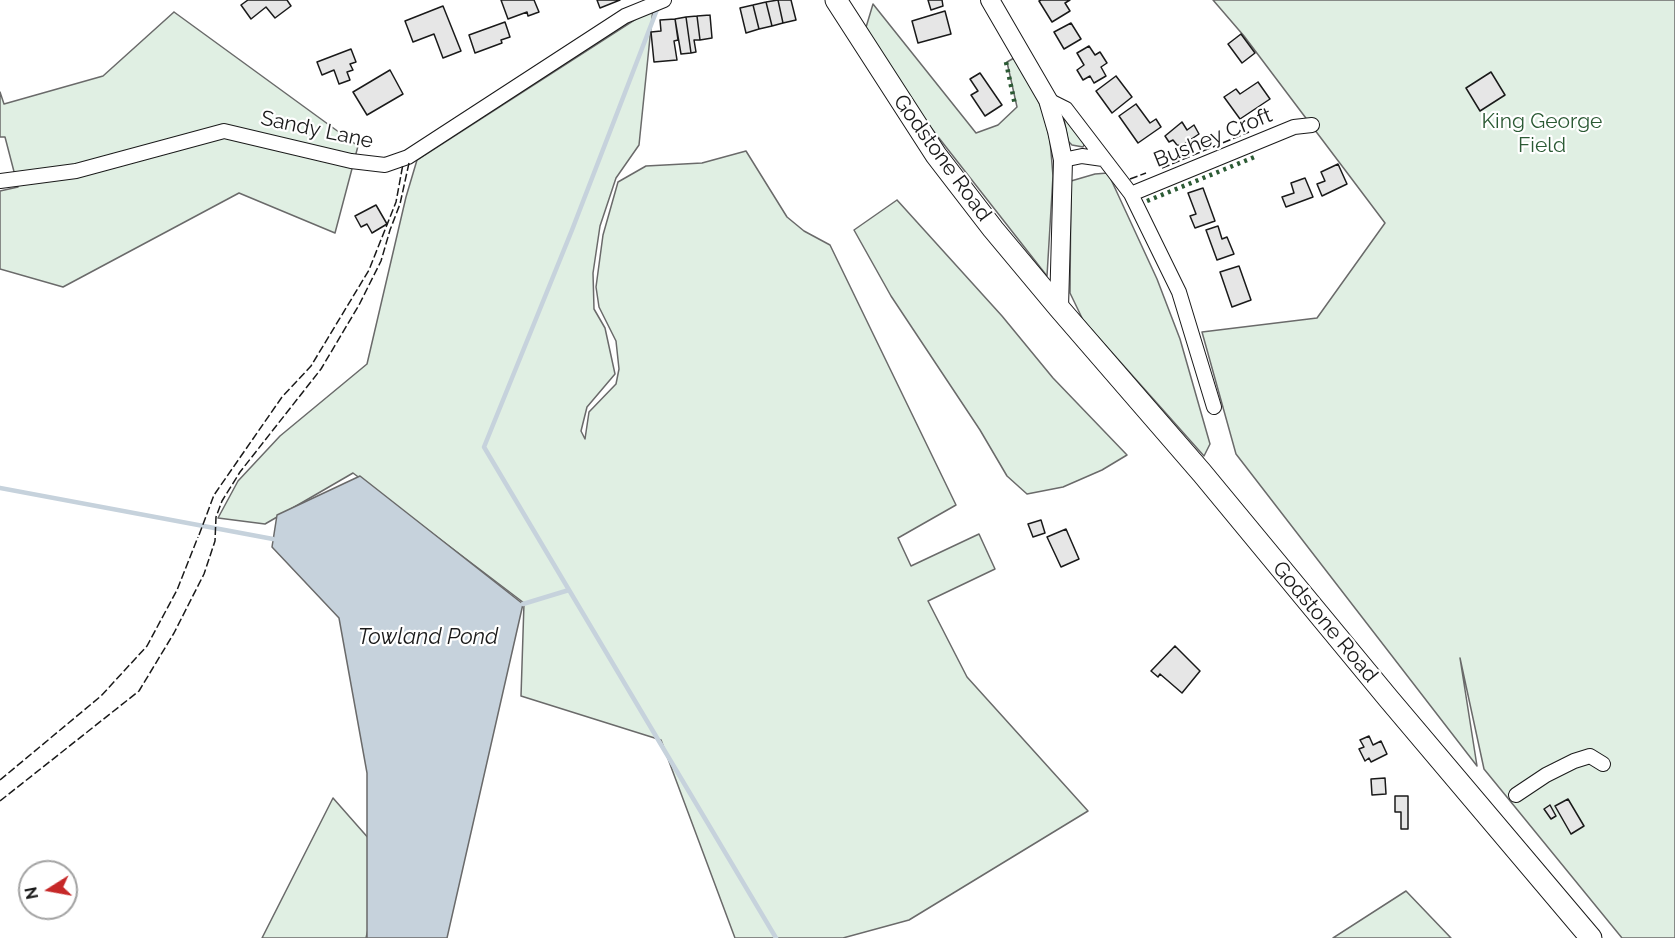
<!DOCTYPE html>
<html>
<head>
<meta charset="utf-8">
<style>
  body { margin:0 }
  #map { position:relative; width:1675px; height:938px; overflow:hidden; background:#fff; font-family:Raleway,sans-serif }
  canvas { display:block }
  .north { position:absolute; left:18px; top:860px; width:60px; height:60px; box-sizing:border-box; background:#fff; border:2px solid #a3a3a3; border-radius:50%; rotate:259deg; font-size:16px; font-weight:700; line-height:24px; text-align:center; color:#1a1a1a }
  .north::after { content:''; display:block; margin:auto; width:21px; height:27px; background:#c62828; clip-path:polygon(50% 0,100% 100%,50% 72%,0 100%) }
</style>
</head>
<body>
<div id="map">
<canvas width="1675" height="938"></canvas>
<div class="north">N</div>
</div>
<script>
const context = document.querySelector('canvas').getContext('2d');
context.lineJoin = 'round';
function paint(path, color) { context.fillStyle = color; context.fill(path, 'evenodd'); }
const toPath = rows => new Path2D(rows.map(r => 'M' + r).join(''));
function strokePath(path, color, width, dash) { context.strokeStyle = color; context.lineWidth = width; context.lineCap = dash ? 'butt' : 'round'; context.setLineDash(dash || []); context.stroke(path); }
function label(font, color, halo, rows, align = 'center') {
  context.font = font + ' Raleway,sans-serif'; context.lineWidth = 4.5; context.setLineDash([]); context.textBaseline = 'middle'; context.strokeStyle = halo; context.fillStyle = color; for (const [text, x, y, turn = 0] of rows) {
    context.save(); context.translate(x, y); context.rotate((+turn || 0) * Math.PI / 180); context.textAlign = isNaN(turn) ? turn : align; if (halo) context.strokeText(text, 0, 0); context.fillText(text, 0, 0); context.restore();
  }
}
const green = toPath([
  [1213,0,1675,0,1675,938,1622,938,1484,769,1460,658,1477,766,1236,454,1202,332,1317,318,1385,223,1244,36,1213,0],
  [873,4,976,133,998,125,1017,107,1007,62,1014,58,1026,72,1043,112,1050,140,1053,176,1047,276,928,124,864,34,873,4],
  [653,8,639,145,616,178,600,226,593,273,594,309,605,328,615,374,587,407,581,431,585,439,589,412,616,384,619,369,616,341,599,307,596,287,603,235,618,182,646,166,702,163,746,151,787,217,804,231,830,245,956,505,898,538,911,566,979,534,995,569,928,601,967,677,1088,811,909,920,843,938,735,938,661,740,521,696,524,603,353,473,265,524,218,518,238,481,280,436,367,364,406,197,417,160,653,8],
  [174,12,358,146,335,233,239,193,63,287,0,269,0,191,18,187,5,137,0,137,0,92,4,104,103,76,174,12],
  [1064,119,1066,119,1085,143,1083,147,1072,145,1068,141,1064,119],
  [1108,173,1157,279,1180,339,1210,444,1204,456,1083,320,1070,293,1071,181,1095,174,1108,173],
  [897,200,1002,316,1053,378,1127,455,1102,470,1063,487,1027,494,1007,476,980,430,891,296,854,230,897,200],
  [333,798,385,857,366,938,262,938,333,798],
  [1406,891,1451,938,1333,938,1406,891]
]);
paint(green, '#e0efe3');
strokePath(green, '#6a6a6a', 1.5);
const water = toPath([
  [360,476,523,604,447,938,367,938,367,773,339,618,272,547,277,515,360,476]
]);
paint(water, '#c6d2dc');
strokePath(water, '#6a6a6a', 1.5);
strokePath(toPath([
  [658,7,572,230,484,447,776,938],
  [0,488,273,539],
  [523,604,569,590]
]), '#c6d2dc', 4.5);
const building = toPath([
  [248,0,287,0,291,6,275,18,266,7,251,19,241,5,248,0],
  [501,0,534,0,539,12,528,16,527,12,508,19,501,0],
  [597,0,620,0,600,8,597,0],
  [778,0,791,0,796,20,783,23,778,0],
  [778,0,783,23,772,26,766,2,778,0],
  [928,0,942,0,943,6,931,10,928,0],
  [1041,0,1070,0,1065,3,1070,11,1052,22,1039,1,1041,0],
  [766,2,772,26,759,29,753,5,766,2],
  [753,5,759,29,746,33,740,8,753,5],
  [443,6,461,51,443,58,434,34,413,42,405,21,443,6],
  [945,11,951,34,918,43,912,21,945,11],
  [710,15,712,38,700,40,697,16,710,15],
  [697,16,700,40,694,40,696,52,691,53,686,17,697,16],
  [686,17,691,53,681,54,675,19,686,17],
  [675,19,678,40,674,41,677,60,654,62,651,32,661,31,660,20,675,19],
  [505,22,510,37,501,40,502,43,475,53,469,35,505,22],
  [1071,23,1081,39,1064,49,1054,32,1071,23],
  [1241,34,1255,53,1242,63,1228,44,1241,34],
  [1089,46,1095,55,1100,52,1107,63,1101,67,1106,76,1094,83,1090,76,1083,80,1077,70,1084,65,1077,53,1089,46],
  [351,49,356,62,350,64,353,70,347,72,350,80,339,84,334,70,322,75,317,62,351,49],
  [390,70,403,94,367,115,353,92,390,70],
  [1491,72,1505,95,1480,111,1466,88,1491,72],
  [980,73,1002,105,985,116,971,95,978,91,970,79,980,73],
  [1116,76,1132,97,1112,113,1096,91,1116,76],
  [1258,82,1270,99,1240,119,1224,97,1236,89,1240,94,1258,82],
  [1136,104,1150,123,1156,119,1161,127,1138,143,1119,116,1136,104],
  [1182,122,1187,130,1194,125,1199,134,1181,146,1177,145,1173,140,1169,142,1165,136,1182,122],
  [1338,164,1347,184,1322,196,1317,184,1325,181,1321,172,1338,164],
  [1305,178,1313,197,1286,207,1282,197,1294,193,1291,183,1305,178],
  [1203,188,1215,221,1195,228,1190,216,1196,214,1188,193,1203,188],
  [376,205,387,224,372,233,367,224,361,227,355,216,376,205],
  [1218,226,1222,239,1227,237,1234,254,1217,260,1206,230,1218,226],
  [1239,266,1251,300,1232,307,1220,272,1239,266],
  [1041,520,1045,533,1033,537,1028,524,1041,520],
  [1066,529,1079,559,1061,567,1047,537,1066,529],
  [1175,646,1200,671,1182,693,1160,674,1158,677,1151,671,1175,646],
  [1369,736,1373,745,1381,741,1387,754,1371,762,1369,758,1365,761,1359,749,1364,747,1360,740,1369,736],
  [1385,778,1386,794,1372,795,1371,779,1385,778],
  [1395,796,1408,796,1408,829,1401,829,1401,812,1395,812,1395,796],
  [1568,799,1584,826,1571,834,1555,806,1568,799],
  [1550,805,1556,816,1551,819,1544,809,1550,805]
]);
paint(building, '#e6e6e6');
strokePath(building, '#1a1a1a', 1.5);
const street = toPath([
  [1048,100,1066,109,1131,194,1179,292,1214,407],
  [1063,160,1082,156,1103,159],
  [0,181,76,171,224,131,351,161,385,165,408,157,625,16,664,0],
  [1131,194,1294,127,1312,125],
  [1516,795,1546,775,1574,761,1590,756,1603,764]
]);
const secondary = toPath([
  [990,0,1048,100,1057,131,1063,160,1059,308]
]);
const primary = toPath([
  [836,0,936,155,993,229,1059,308,1202,473,1388,698,1591,938]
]);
strokePath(street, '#1a1a1a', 16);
strokePath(secondary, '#1a1a1a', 20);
strokePath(primary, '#1a1a1a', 23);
strokePath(street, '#fff', 14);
strokePath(secondary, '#fff', 18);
strokePath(primary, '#fff', 21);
strokePath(toPath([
  [1006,62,1015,105],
  [1147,201,1257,156]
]), '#2b5a34', 4.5, [3, 4.5]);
strokePath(toPath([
  [1162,168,1249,132],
  [1130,179,1146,173],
  [199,535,214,495,282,397,311,366,369,270,396,202,403,164],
  [0,780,101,696,147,646,177,590,198,537],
  [0,801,139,691,174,633,204,574,215,541,216,517,222,501,240,472,321,369,359,305,381,261,390,230,400,204,409,163]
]), '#1a1a1a', 1.5, [8, 3]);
label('21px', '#2b5a34', '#fff', [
  ["King George",1542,122],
  ["Field",1542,146]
]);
label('21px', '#1a1a1a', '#fff', [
  ["Sandy Lane",317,130,12],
  ["Bushey Croft",1213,138,-22],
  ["Godstone Road",942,158,54],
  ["Godstone Road",1325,622,50]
]);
label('italic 22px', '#1a1a1a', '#fff', [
  ["Towland Pond",428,637]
]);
</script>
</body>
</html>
